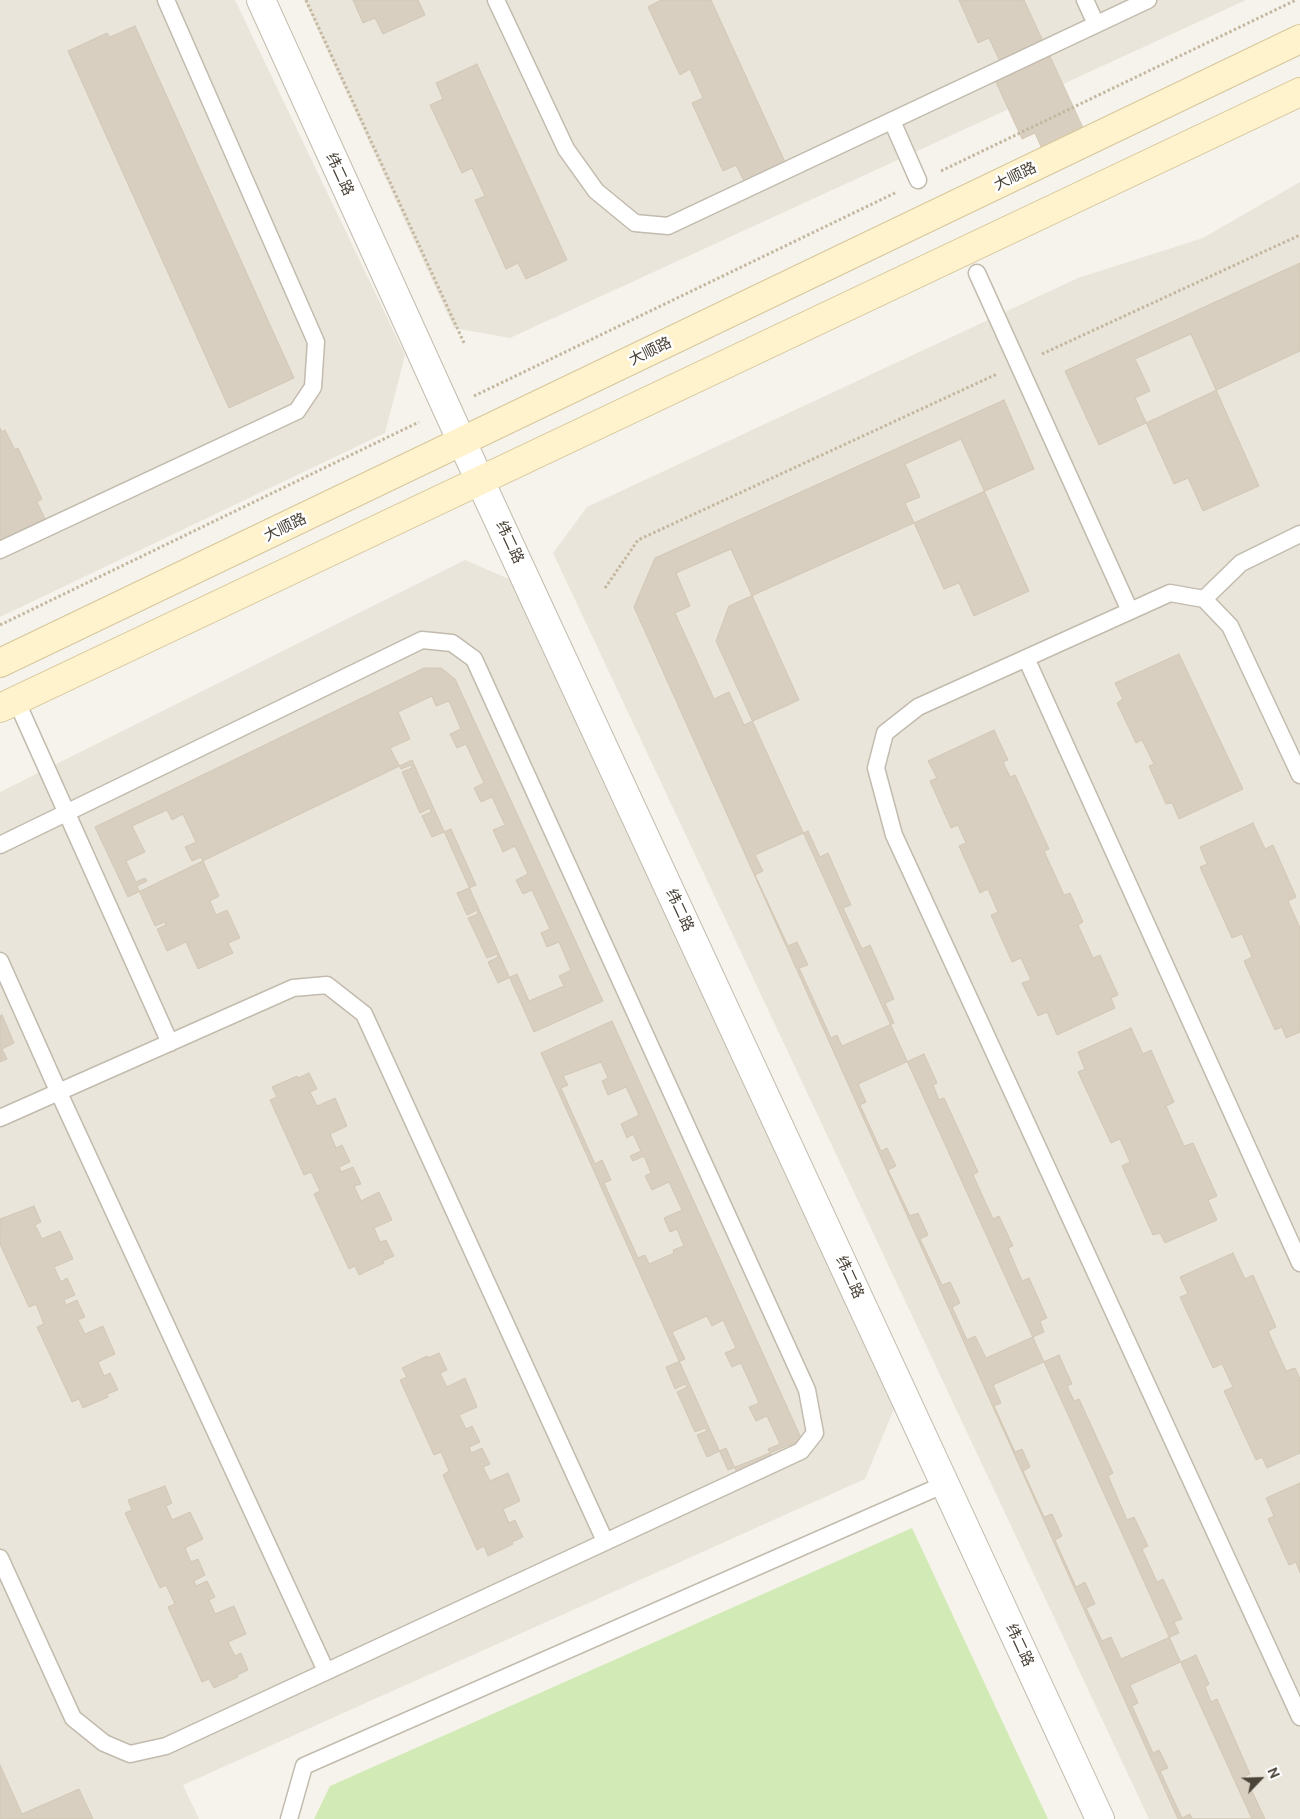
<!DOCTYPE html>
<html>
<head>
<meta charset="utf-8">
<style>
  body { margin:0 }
  #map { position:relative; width:1300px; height:1819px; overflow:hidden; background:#f6f3ec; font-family:Ubuntu,sans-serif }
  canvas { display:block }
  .north { position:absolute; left:1235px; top:1754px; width:50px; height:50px; -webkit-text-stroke:4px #fff; paint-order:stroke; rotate:66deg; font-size:14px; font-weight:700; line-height:20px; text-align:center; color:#4b4439 }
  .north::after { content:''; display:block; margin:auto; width:18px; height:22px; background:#4b4439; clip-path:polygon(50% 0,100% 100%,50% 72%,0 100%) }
</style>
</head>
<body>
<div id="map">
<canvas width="1300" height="1819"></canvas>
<div class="north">N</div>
</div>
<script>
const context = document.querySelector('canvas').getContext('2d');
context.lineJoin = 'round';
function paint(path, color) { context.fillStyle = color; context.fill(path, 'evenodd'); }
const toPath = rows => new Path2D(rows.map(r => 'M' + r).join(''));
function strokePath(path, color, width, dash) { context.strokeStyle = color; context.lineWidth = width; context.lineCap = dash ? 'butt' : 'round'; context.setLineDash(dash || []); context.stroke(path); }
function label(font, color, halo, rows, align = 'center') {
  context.font = font + ' Ubuntu,"Noto Sans SC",sans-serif'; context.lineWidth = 5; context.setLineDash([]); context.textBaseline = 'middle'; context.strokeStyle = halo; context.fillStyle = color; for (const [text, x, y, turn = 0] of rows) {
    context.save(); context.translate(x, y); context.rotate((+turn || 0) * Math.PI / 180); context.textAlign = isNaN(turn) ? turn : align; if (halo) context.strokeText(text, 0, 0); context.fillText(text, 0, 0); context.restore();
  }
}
paint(toPath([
  [0,0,235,0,405,355,385,433,0,617],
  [304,0,1246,0,510,338,454,328],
  [1300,182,1300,1819,1149,1819,553,553,587,507,1078,278,1203,238],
  [465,560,525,586,906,1380,865,1479,183,1785,199,1819,0,1819,0,792]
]), '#eae5da');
paint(toPath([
  [912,1528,1048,1819,314,1819,330,1786]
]), '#d2eab5');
const building = toPath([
  [353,0,418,0,425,15,383,34,375,18,363,23,353,0],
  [661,0,711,0,785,162,744,181,736,165,723,171,692,103,703,98,690,69,680,75,648,7,661,0],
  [959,0,1024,0,1084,130,1042,149,1035,133,1022,139,991,71,1002,66,989,38,978,43,959,0],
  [135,26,294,378,229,408,68,51,107,33,110,37,135,26],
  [477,64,567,260,526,279,518,263,506,269,475,200,485,196,472,168,462,173,430,105,443,99,436,83,477,64],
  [1300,263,1300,351,1099,445,1065,371,1300,263],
  [1191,334,1259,486,1203,511,1188,478,1174,484,1135,398,1150,391,1135,359,1191,334],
  [1004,400,1034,469,729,606,716,641,1252,1819,1178,1819,634,607,655,558,1004,400],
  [0,428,2,432,5,430,15,450,18,448,42,499,37,502,46,521,0,542,0,428],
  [961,439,1029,591,974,616,959,583,944,589,905,503,920,497,905,464,961,439],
  [731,549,799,700,744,725,729,692,714,699,675,613,690,606,676,573,731,549],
  [1179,654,1243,789,1179,819,1172,803,1166,804,1149,766,1154,764,1142,740,1136,743,1117,703,1123,699,1115,683,1179,654],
  [424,668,441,668,455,679,603,1001,534,1032,412,760,128,897,95,827,424,668],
  [432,696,436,706,449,701,461,729,450,734,457,748,466,744,484,783,474,788,481,802,492,797,505,825,493,830,503,852,515,846,528,874,516,880,523,894,532,890,550,929,541,933,547,947,559,942,571,970,559,976,564,986,529,1001,517,974,498,983,488,962,498,957,497,954,487,958,468,918,478,914,477,910,467,915,457,893,476,885,451,829,432,837,422,816,431,812,430,808,420,813,402,772,412,768,411,765,401,769,390,748,410,739,398,712,432,696],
  [994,730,1008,760,1003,762,1010,777,1015,775,1049,849,1044,851,1064,895,1070,893,1083,922,1078,925,1093,958,1100,955,1118,995,1111,998,1115,1008,1057,1035,1047,1012,1038,1016,1022,983,1031,980,1021,958,1012,962,991,915,998,912,988,889,980,893,959,846,966,843,958,825,951,828,930,781,937,778,928,761,994,730],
  [167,810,172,820,183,814,196,842,185,847,192,861,201,857,219,896,210,901,216,915,227,910,240,938,228,943,233,953,198,969,186,942,167,951,157,929,166,925,165,922,155,926,137,886,147,881,145,878,136,882,126,861,145,852,132,826,167,810],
  [1253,823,1265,849,1273,845,1296,897,1288,901,1300,928,1300,1032,1286,1038,1282,1027,1275,1030,1244,961,1252,957,1242,934,1232,938,1200,867,1207,864,1200,847,1253,823],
  [808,831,820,857,828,853,851,905,843,908,862,949,870,945,894,999,885,1003,894,1023,842,1046,837,1035,831,1038,799,968,808,965,797,942,788,946,755,875,763,871,755,855,808,831],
  [2,1015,14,1043,2,1049,7,1059,0,1062,0,1016,2,1015],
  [612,1021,802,1440,728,1470,541,1053,612,1021],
  [1131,1028,1143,1054,1151,1050,1174,1102,1166,1106,1184,1146,1193,1143,1217,1196,1208,1200,1217,1220,1165,1243,1160,1233,1153,1235,1122,1166,1130,1162,1120,1139,1111,1143,1078,1072,1085,1069,1078,1052,1131,1028],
  [924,1054,937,1083,933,1085,939,1100,944,1098,978,1172,973,1175,993,1219,999,1216,1013,1246,1008,1248,1022,1281,1029,1278,1047,1318,1040,1321,1044,1332,986,1358,975,1336,967,1340,952,1307,960,1303,950,1282,942,1285,920,1239,928,1235,918,1213,910,1216,888,1170,896,1166,887,1148,881,1151,860,1105,866,1102,858,1084,924,1054],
  [601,1062,608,1078,602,1081,608,1095,626,1087,639,1115,621,1124,627,1138,633,1134,641,1151,630,1156,633,1161,644,1156,651,1173,645,1176,652,1190,669,1182,682,1210,664,1218,670,1232,677,1229,684,1246,673,1250,674,1253,649,1264,645,1255,638,1258,604,1183,611,1180,602,1160,595,1164,561,1088,568,1085,563,1076,601,1062],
  [309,1073,317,1089,310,1092,317,1106,335,1098,347,1126,330,1134,336,1148,342,1145,350,1162,339,1167,341,1172,353,1167,361,1184,354,1186,361,1201,379,1192,392,1220,374,1228,380,1242,386,1240,394,1256,383,1261,384,1263,359,1275,355,1266,349,1269,314,1194,320,1191,311,1172,304,1175,270,1100,277,1097,272,1087,297,1076,298,1078,309,1073],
  [34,1206,41,1222,35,1225,42,1239,60,1231,73,1259,54,1267,61,1282,67,1278,75,1295,64,1300,66,1305,77,1300,85,1317,78,1320,85,1334,103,1326,115,1354,98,1362,104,1376,110,1373,118,1390,107,1394,108,1397,83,1408,79,1399,72,1402,37,1327,44,1324,36,1304,29,1307,0,1244,0,1230,1,1229,0,1219,34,1206],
  [1233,1253,1245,1279,1253,1275,1276,1327,1268,1331,1286,1371,1295,1368,1300,1379,1300,1453,1267,1468,1262,1457,1256,1460,1224,1391,1233,1387,1222,1364,1213,1368,1180,1297,1188,1294,1180,1277,1233,1253],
  [707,1316,712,1326,723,1320,736,1348,725,1353,732,1367,741,1363,759,1403,749,1407,756,1421,767,1416,780,1444,768,1449,773,1459,738,1475,726,1448,707,1457,697,1435,707,1431,705,1428,695,1432,677,1392,687,1387,685,1384,675,1389,666,1367,685,1359,672,1332,707,1316],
  [439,1353,447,1370,440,1373,447,1387,465,1378,477,1407,459,1415,466,1429,472,1426,480,1442,469,1447,471,1453,482,1448,490,1464,483,1467,490,1481,508,1473,520,1501,503,1509,509,1523,515,1520,523,1537,512,1542,513,1544,488,1556,484,1546,477,1550,443,1475,449,1471,441,1452,434,1455,400,1380,407,1377,402,1368,427,1356,428,1358,439,1353],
  [1059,1355,1072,1384,1067,1386,1074,1401,1079,1399,1113,1473,1108,1476,1127,1520,1134,1517,1148,1546,1142,1549,1157,1582,1163,1579,1182,1619,1174,1622,1179,1633,1121,1659,1111,1637,1102,1641,1086,1608,1095,1604,1085,1582,1076,1587,1055,1540,1062,1536,1052,1514,1044,1517,1023,1471,1030,1467,1022,1449,1015,1452,994,1406,1001,1403,993,1385,1059,1355],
  [1300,1483,1300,1573,1296,1562,1289,1565,1268,1519,1274,1516,1266,1498,1300,1483],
  [165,1486,172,1503,166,1506,172,1520,190,1512,203,1539,185,1548,191,1562,198,1559,205,1575,194,1581,196,1586,207,1581,215,1597,209,1600,215,1614,234,1606,246,1634,228,1642,235,1656,241,1653,248,1670,237,1675,238,1677,214,1688,209,1679,202,1682,168,1607,175,1604,166,1585,160,1588,125,1513,132,1510,128,1500,165,1486],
  [1196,1655,1209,1684,1205,1687,1211,1702,1217,1699,1250,1774,1245,1776,1265,1819,1192,1819,1190,1814,1182,1818,1160,1771,1168,1768,1159,1750,1153,1753,1132,1706,1138,1703,1130,1685,1196,1655],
  [0,1765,22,1814,79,1789,93,1819,0,1819,0,1765]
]);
paint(building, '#d8cfc1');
strokePath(building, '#d3c7b4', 1);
const lane = toPath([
  [496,0,566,149,596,191,635,223,668,226,1148,0],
  [1085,0,1096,24],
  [892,121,918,180],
  [977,273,1130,611],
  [0,550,297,411,313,387,316,342,166,0],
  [1204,599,1241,563,1300,534],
  [1026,658,1300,1263],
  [16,700,170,1043],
  [1300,775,1230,626,1204,599,1170,593,918,707,885,733,876,768,894,835,1300,1717],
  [0,845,422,640,452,643,474,659,807,1390,815,1433,801,1451,166,1746,130,1754,104,1743,73,1718,0,1558],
  [0,961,59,1093,326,1671],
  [0,1118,293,988,327,985,364,1014,605,1541],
  [289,1819,304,1766,945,1484]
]);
const street = toPath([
  [261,0,462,442,1100,1819]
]);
const secondary = toPath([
  [0,663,1300,39],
  [0,708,1300,92]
]);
strokePath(lane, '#c2bbae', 19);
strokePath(street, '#c2bbae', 30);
strokePath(secondary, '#d6c79b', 30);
strokePath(toPath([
  [306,0,465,345],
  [941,171,1296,0],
  [1042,354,1300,235],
  [474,396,897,192],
  [605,588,638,540,997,374],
  [0,625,419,422]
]), '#c4b79f', 3, [2.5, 2.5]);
strokePath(lane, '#fff', 16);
strokePath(street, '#fff', 28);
strokePath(secondary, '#fff3cd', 28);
label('15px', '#4b4439', '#fff', [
  ["纬二路",340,174,65],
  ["大顺路",1015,176,-26],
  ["大顺路",650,351,-26],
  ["大顺路",285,527,-26],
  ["纬二路",510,542,65],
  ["纬二路",680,910,65],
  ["纬二路",850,1277,65],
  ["纬二路",1020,1645,65]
]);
</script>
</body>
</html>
